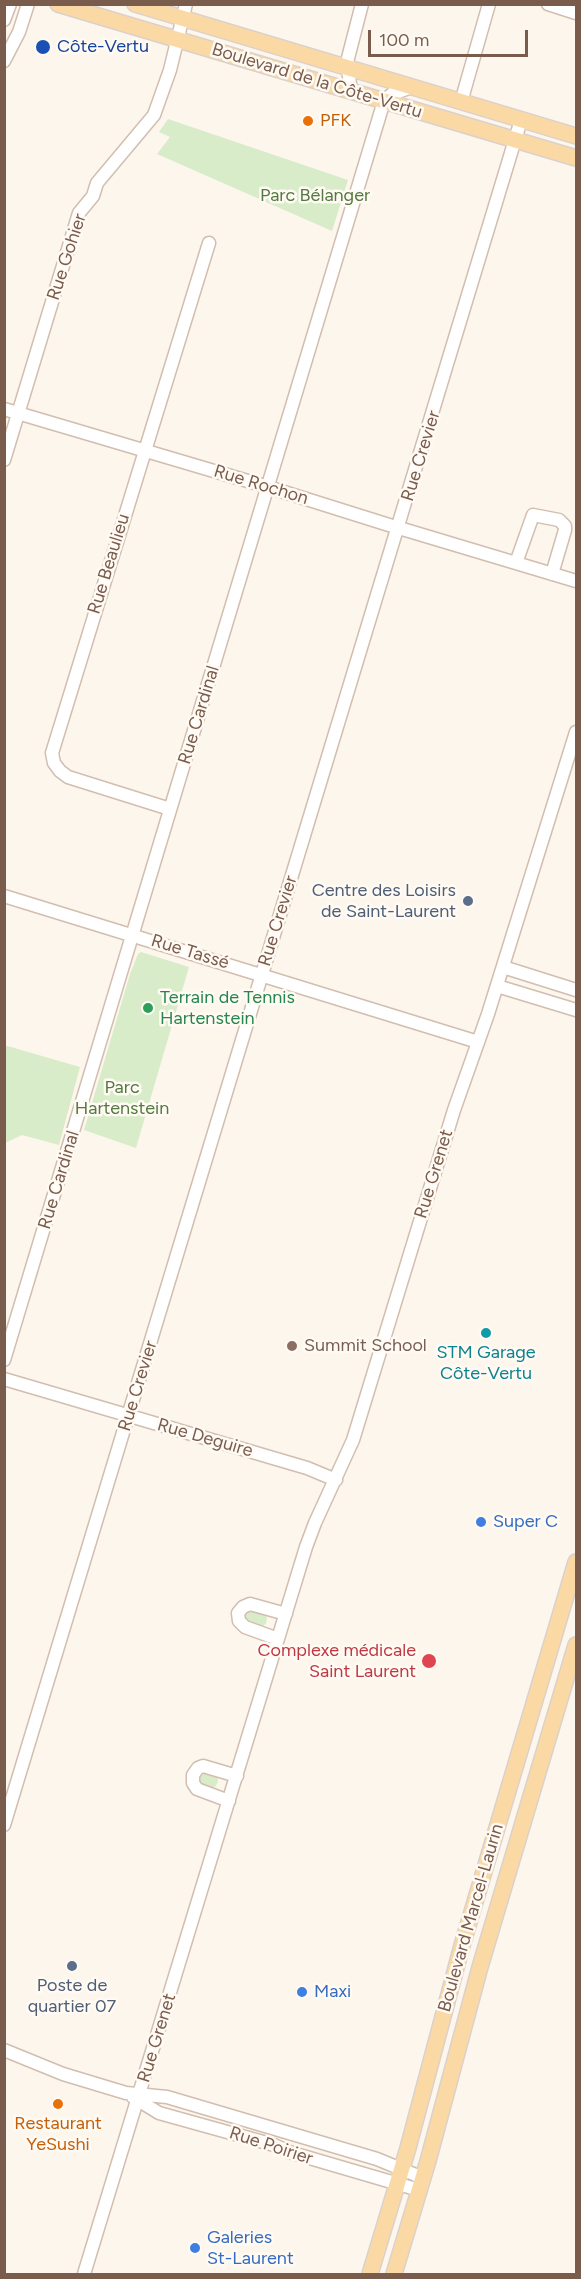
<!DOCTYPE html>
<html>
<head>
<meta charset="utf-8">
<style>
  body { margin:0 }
  #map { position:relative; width:581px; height:2279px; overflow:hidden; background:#fdf6ec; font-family:Figtree,sans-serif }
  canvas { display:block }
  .frame { position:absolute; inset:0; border:6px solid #7a5c4d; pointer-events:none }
  .scale { position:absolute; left:368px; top:30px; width:160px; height:27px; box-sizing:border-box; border:3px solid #7a5c4d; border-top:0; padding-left:8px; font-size:18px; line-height:21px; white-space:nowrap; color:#7a5c4d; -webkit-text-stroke:4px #fffaf3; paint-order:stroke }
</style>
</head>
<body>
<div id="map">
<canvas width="581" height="2279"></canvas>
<div class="frame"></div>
<div class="scale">100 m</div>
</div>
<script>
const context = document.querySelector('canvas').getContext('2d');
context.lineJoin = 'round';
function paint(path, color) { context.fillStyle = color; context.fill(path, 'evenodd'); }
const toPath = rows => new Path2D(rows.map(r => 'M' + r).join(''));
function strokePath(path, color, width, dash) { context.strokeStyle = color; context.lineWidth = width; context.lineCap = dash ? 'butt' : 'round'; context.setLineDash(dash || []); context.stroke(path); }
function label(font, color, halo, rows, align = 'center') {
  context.font = font + ' Figtree,sans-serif'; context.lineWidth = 5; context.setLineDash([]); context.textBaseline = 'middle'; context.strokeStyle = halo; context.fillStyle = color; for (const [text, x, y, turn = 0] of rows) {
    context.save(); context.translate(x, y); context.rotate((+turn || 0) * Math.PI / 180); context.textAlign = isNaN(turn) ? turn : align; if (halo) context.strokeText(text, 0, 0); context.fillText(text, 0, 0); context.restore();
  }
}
paint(toPath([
  [168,119,348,180,332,231,157,154,170,137,159,132],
  [141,952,189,967,136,1148,84,1130,130,974,138,954],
  [4,1045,80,1067,59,1145,22,1135,5,1143],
  [249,1609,264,1613,267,1618,266,1624,260,1627,250,1625,244,1619,243,1613],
  '200 1780a9 9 0 1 1 18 0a9 9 0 1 1-18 0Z'
]), '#d8ecc9');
const minor = toPath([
  [548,4,576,13],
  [4,20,10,4],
  [4,61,19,32,28,4],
  [351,91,347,62,362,4],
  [461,102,489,4],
  [4,409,268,487,389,525,576,581],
  [4,460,79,213,93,196,97,183,154,115,170,70,186,4],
  [516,563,533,515,559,520,565,526,565,530,552,574],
  [170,809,68,777,60,771,54,763,52,753,209,243],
  [4,896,478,1042],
  [503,967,576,990],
  [497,986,576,1010],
  [4,1360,384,101,392,94,412,87],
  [4,1379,307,1468,336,1480],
  [278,1639,245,1627,239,1621,238,1613,243,1607,250,1604,286,1614],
  [229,1801,197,1789,193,1783,193,1775,198,1768,203,1766,237,1776],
  [4,1825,521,120],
  [4,2050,63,2074,126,2093,167,2097,377,2159,423,2178],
  [133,2097,159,2113,274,2145,289,2152,419,2190],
  [84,2274,306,1547,315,1523,353,1440,454,1110,488,1014,576,732]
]);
const major = toPath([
  [58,4,576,158],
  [135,4,576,136],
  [370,2274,408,2148,461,1949,576,1562],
  [394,2274,428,2161,480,1967,576,1645]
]);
strokePath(minor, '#d1beb0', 15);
strokePath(major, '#dad1cd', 18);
strokePath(minor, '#fff', 12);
strokePath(major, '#fbd9a5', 15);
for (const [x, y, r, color] of [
  [43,47,8,"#1a4fb4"],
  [308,121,6,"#e8710a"],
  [468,901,6,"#5c6f8a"],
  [148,1008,6,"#2e9e5b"],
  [486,1333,6,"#0f9aa8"],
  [292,1346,6,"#8d6e63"],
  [481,1522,6,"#3f7fe0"],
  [429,1661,8,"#e0444e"],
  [72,1966,6,"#5c6f8a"],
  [302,1992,6,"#3f7fe0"],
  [58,2104,6,"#e8710a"],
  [195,2248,6,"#3f7fe0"]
]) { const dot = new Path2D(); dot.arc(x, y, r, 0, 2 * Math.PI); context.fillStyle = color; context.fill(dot); strokePath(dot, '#fffaf3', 2); }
label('18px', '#164399', '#fffaf3', [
  ["Côte-Vertu",57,47]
], 'left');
label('18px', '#7a5c4d', '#fffaf3', [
  ["Boulevard de la Côte-Vertu",317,81,17],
  ["Rue Gohier",67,257,-72],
  ["Rue Crevier",421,456,-73],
  ["Rue Rochon",261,485,17],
  ["Rue Beaulieu",109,564,-73],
  ["Rue Cardinal",199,715,-73],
  ["Rue Crevier",278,921,-73],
  ["Rue Tassé",190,952,17],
  ["Rue Grenet",434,1174,-73],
  ["Rue Cardinal",59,1180,-73],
  ["Rue Crevier",138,1386,-73],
  ["Rue Deguire",205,1438,16],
  ["Boulevard Marcel-Laurin",471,1918,-74],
  ["Rue Grenet",157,2038,-73],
  ["Rue Poirier",271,2146,18]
]);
label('18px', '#c56008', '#fffaf3', [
  ["PFK",320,121],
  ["Restaurant",58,2124,"center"],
  ["YeSushi",58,2145,"center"]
], 'left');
label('18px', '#537a41', '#fffaf3', [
  ["Parc Bélanger",315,196],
  ["Parc",122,1088],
  ["Hartenstein",122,1109]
]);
label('18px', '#4e5e75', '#fffaf3', [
  ["Centre des Loisirs",456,891],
  ["de Saint-Laurent",456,912],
  ["Poste de",72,1986,"center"],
  ["quartier 07",72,2007,"center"]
], 'right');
label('18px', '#27864d', '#fffaf3', [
  ["Terrain de Tennis",160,998],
  ["Hartenstein",160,1019]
], 'left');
label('18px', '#785e54', '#fffaf3', [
  ["Summit School",304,1346]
], 'left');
label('18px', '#0d838f', '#fffaf3', [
  ["STM Garage",486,1353],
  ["Côte-Vertu",486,1374]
]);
label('18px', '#366cbe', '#fffaf3', [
  ["Super C",493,1522],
  ["Maxi",314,1992],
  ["Galeries",207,2238],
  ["St-Laurent",207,2259]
], 'left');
label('18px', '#be3a42', '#fffaf3', [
  ["Complexe médicale",416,1651],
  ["Saint Laurent",416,1672]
], 'right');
</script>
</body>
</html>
